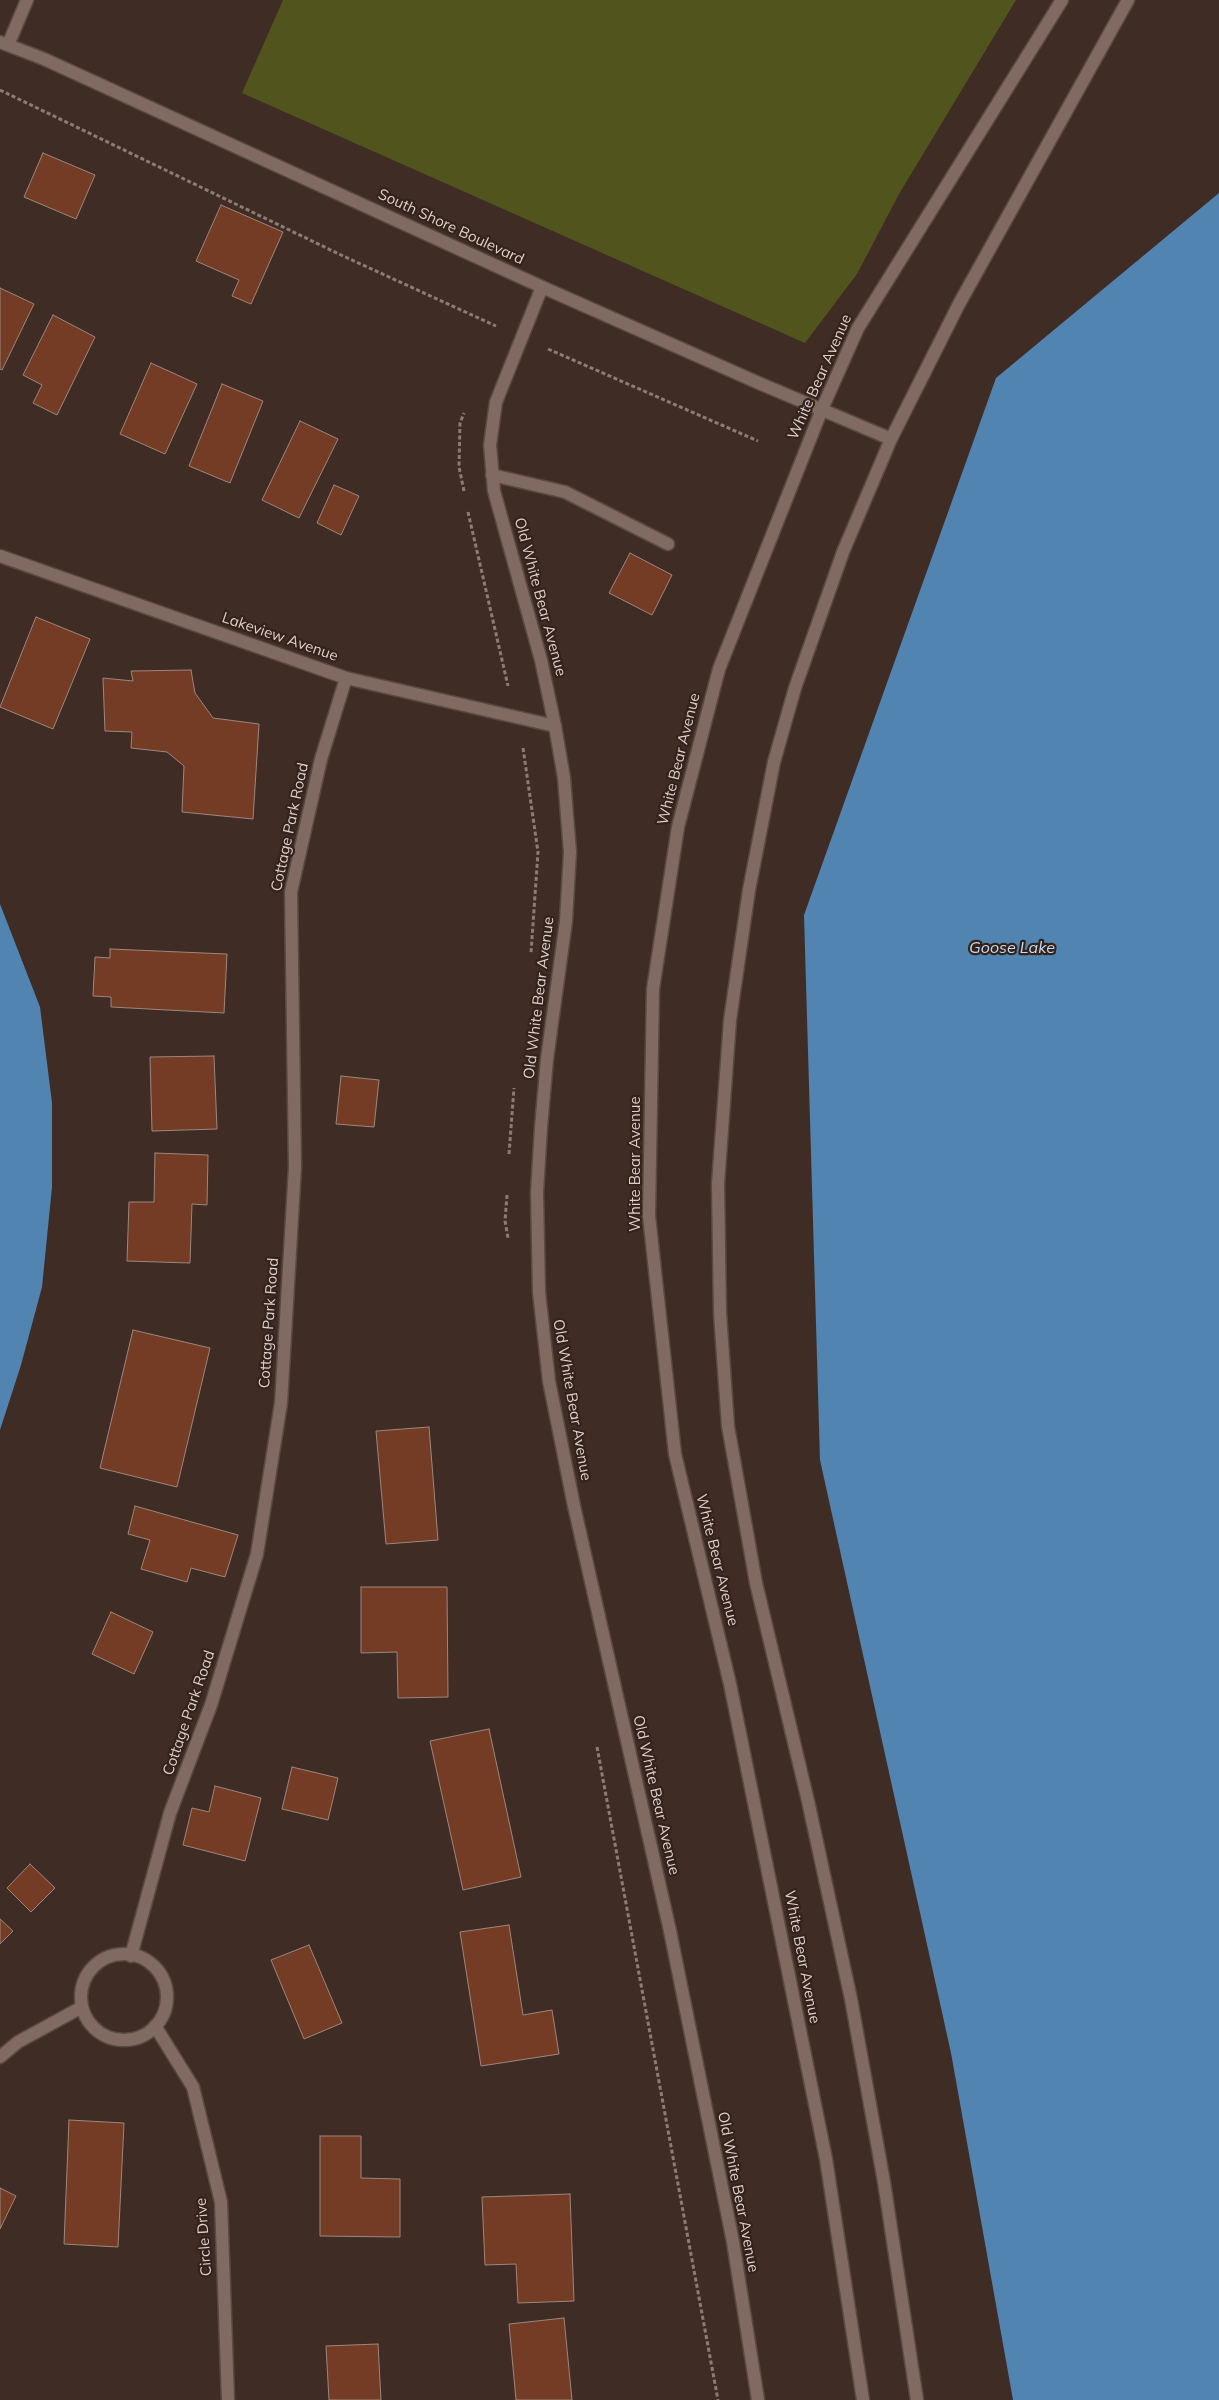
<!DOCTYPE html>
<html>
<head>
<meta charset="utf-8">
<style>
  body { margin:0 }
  canvas { display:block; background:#3f2c25 }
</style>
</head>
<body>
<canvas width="1219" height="2400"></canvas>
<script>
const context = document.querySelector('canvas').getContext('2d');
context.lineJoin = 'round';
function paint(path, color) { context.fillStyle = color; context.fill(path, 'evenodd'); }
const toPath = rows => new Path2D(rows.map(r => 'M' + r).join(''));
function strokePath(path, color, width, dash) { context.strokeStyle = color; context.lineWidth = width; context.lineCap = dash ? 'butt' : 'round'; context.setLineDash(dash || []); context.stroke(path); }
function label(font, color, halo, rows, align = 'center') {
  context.font = font + ' Mulish,sans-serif'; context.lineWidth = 4.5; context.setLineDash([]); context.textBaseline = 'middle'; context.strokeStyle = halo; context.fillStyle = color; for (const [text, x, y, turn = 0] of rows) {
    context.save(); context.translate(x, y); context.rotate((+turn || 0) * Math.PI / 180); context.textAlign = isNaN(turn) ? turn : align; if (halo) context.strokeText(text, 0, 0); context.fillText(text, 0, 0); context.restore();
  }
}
paint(toPath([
  [283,0,1016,0,899,194,857,274,805,343,242,93]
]), '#51541c');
paint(toPath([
  [1219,193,1219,2400,1013,2400,951,2053,820,1460,804,915,996,378],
  [0,904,40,1007,52,1103,52,1187,42,1287,21,1365,0,1430]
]), '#5184b0');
const building = toPath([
  [43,153,95,175,76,219,24,197,43,153],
  [221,205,283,232,251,304,232,296,239,280,196,261,221,205],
  [0,288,34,304,2,370,0,369,0,288],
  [53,315,95,337,57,415,33,403,42,385,23,375,53,315],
  [151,363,197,384,165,454,120,434,151,363],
  [222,384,263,401,230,483,189,466,222,384],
  [300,421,338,439,299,518,262,500,300,421],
  [334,485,359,496,341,535,317,523,334,485],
  [630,553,672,575,652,615,609,593,630,553],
  [36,617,90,639,53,729,0,707,36,617],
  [191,670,195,693,213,718,259,724,253,819,182,812,184,766,167,752,131,748,132,732,105,731,103,678,133,681,131,671,191,670],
  [110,949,227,954,224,1013,111,1007,111,997,93,996,95,957,110,958,110,949],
  [214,1056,217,1129,152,1131,150,1057,214,1056],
  [341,1076,379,1080,374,1127,336,1124,341,1076],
  [155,1153,208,1155,207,1205,192,1204,190,1263,127,1261,129,1202,154,1202,155,1153],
  [133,1330,210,1348,177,1487,100,1468,133,1330],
  [429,1427,438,1540,386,1544,376,1431,429,1427],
  [135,1506,238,1535,225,1577,191,1568,187,1582,141,1569,150,1540,128,1534,135,1506],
  [361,1587,447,1587,448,1697,398,1698,397,1652,361,1653,361,1587],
  [111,1612,153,1632,134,1674,92,1654,111,1612],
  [489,1729,521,1877,463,1890,430,1741,489,1729],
  [292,1767,338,1778,328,1820,282,1809,292,1767],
  [215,1786,261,1798,245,1861,183,1845,192,1808,209,1812,215,1786],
  [30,1864,55,1888,31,1912,7,1888,30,1864],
  [0,1919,13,1931,0,1944,0,1919],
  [509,1925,523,2015,552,2010,559,2054,481,2066,460,1932,509,1925],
  [309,1945,342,2023,304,2039,271,1960,309,1945],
  [69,2120,124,2123,118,2247,64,2244,69,2120],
  [320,2136,361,2136,361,2178,400,2179,400,2237,320,2236,320,2136],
  [0,2188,16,2196,0,2229,0,2188],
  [570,2194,574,2301,518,2303,516,2264,485,2265,482,2197,570,2194],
  [564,2318,572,2400,516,2400,509,2324,564,2318],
  [378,2344,381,2400,329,2400,326,2346,378,2344]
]);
paint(building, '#753c25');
strokePath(building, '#9d867d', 1);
const lane = toPath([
  [492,475,565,492,668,544]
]);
const street = toPath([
  [8,45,27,0],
  [0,556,346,678,555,726],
  '81 1997a43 43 0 1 1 86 0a43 43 0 1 1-86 0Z',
  [131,1956,170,1813,211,1705,257,1554,281,1403,295,1167,291,892,321,759,346,678],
  [155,2026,193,2087,221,2202,228,2400],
  [0,2057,18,2042,82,2007]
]);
const secondary = toPath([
  [0,42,44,59,542,287,761,384,891,439],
  [542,287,496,402,490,445,494,491,541,660,555,726,564,778,570,852,566,921,547,1059,541,1127,537,1192,539,1292,549,1381,574,1506,670,1931,733,2242,758,2400],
  [863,2400,826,2159,730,1684,675,1454,649,1216,653,989,678,827,719,669,822,409,858,328,1062,0],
  [917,2400,884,2182,851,1999,808,1801,756,1583,728,1426,720,1313,718,1184,730,1020,749,890,774,762,795,688,843,552,891,439,959,304,1128,0]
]);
strokePath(lane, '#594942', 15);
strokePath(street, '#594942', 15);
strokePath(secondary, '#594942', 15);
strokePath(toPath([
  [0,90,341,255,496,326],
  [548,349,758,441],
  [464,491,459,467,460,423,464,413],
  [468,512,508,686],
  [523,748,538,852,531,953],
  [509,1154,514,1088],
  [507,1195,505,1221,508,1238],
  [597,1747,718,2400]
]), '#8c7c76', 3, [4, 2.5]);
strokePath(lane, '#806a61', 12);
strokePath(street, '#806a61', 12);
strokePath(secondary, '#806a61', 12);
label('15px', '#ddd0cc', '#34221b', [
  ["South Shore Boulevard",451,227,25],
  ["White Bear Avenue",820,377,-66],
  ["Old White Bear Avenue",540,597,75],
  ["Lakeview Avenue",280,637,19],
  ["White Bear Avenue",679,759,-76],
  ["Cottage Park Road",290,827,-78],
  ["Old White Bear Avenue",539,998,-83],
  ["White Bear Avenue",635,1164,-90],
  ["Cottage Park Road",269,1323,-86],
  ["Old White Bear Avenue",572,1400,80],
  ["White Bear Avenue",717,1560,76],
  ["Cottage Park Road",189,1713,-71],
  ["Old White Bear Avenue",656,1795,77],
  ["White Bear Avenue",802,1957,79],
  ["Old White Bear Avenue",738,2192,79],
  ["Circle Drive",204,2237,-94]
]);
label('italic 16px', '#c2def8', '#34221b', [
  ["Goose Lake",1012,948]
]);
</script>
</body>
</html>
